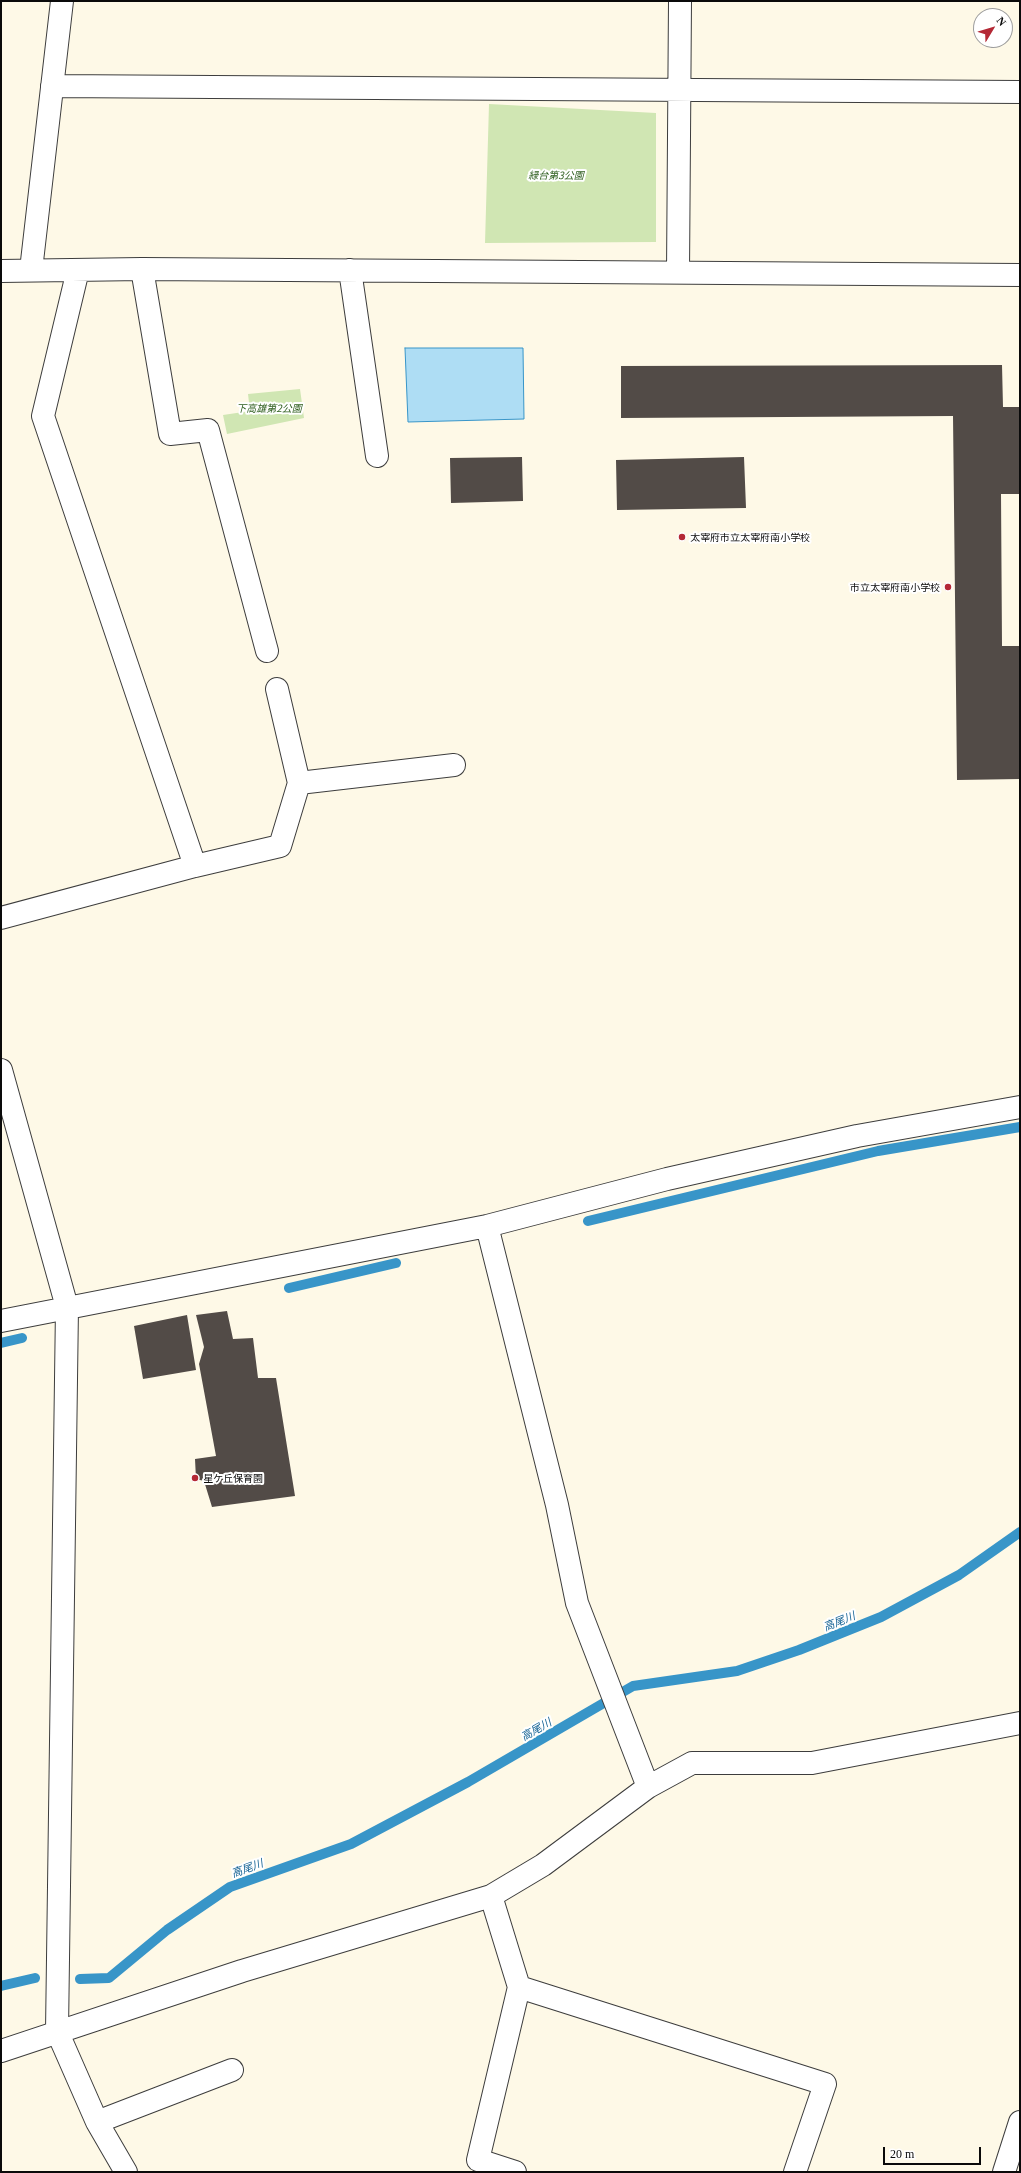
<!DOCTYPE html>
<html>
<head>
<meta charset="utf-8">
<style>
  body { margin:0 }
  #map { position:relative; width:1021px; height:2173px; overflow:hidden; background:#fef9e7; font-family:Georgia,serif }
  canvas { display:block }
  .frame { position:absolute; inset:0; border:2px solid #0a0a0a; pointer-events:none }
  .north { position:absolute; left:973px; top:8px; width:40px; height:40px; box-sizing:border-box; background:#fff; border:1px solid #9d9d9d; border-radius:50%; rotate:52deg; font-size:11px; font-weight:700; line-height:16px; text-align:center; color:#0a0a0a }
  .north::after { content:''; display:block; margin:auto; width:14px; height:18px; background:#b42835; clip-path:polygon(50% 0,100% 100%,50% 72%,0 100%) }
  .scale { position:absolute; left:883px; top:2147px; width:98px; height:18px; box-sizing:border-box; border:2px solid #0a0a0a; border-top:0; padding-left:5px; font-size:12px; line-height:14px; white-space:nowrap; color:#0a0a0a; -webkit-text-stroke:3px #fff; paint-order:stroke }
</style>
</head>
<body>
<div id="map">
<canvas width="1021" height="2173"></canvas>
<div class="frame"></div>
<div class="north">N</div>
<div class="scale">20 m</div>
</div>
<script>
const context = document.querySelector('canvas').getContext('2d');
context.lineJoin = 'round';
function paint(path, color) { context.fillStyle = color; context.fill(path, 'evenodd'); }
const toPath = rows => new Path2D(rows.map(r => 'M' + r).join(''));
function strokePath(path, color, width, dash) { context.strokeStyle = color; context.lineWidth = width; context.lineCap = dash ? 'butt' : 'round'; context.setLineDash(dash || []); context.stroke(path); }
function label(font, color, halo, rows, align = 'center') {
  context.font = font + ' Georgia,"Noto Sans JP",serif'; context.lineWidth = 4; context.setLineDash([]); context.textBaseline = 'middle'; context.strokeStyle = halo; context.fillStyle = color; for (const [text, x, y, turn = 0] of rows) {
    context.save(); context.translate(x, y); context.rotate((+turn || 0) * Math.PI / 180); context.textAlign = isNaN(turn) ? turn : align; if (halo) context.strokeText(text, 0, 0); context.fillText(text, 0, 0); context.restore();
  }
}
paint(toPath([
  [489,104,656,113,656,242,485,243],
  [300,389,304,418,227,434,223,415,250,411,248,394]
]), '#d0e6b3');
const water = toPath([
  [405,348,523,348,524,419,408,422,405,348]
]);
paint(water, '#aeddf4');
strokePath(water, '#3895c8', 1);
strokePath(toPath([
  [588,1221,878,1151,1020,1127],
  [289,1288,396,1263],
  [1,1343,22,1338],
  [80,1979,109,1978,167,1930,230,1887,351,1844,468,1782,633,1686,737,1671,799,1650,881,1617,959,1575,1020,1532],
  [1,1986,35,1978]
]), '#3895c8', 10);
paint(toPath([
  [1002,365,1003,407,1020,407,1020,494,1001,494,1002,646,1020,646,1020,779,957,780,953,416,621,418,621,366],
  [522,457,523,501,451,503,450,458],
  [744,457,746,508,617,510,616,460],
  [227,1311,233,1339,253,1338,258,1378,276,1378,295,1496,212,1507,204,1481,196,1479,195,1459,216,1456,199,1364,204,1347,196,1315],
  [187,1315,196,1370,143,1379,134,1326]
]), '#524b47');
const minor = toPath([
  [52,86,1020,92],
  [142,269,170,434,208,430,267,651],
  [31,270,62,1],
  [78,270,43,416,195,866],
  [350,270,377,456],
  [1,271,142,269,1020,275],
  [678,272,680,1],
  [299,783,454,765],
  [1,918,195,866,280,846,299,783,277,689],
  [1,1070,67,1307,57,2031,97,2122,126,2172],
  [487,1226,557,1505,577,1603,648,1787],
  [1,1321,487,1226,667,1179,857,1136,1020,1107],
  [491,1896,519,1987,478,2160,515,2172],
  [519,1987,825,2084,795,2172],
  [1,2051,242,1971,491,1896,543,1865,648,1787,692,1763,812,1763,1020,1723],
  [97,2122,232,2070],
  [1004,2172,1020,2122]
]);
strokePath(minor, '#3d3d3d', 24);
strokePath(minor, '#fff', 22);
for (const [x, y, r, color] of [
  [682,537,4,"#b42835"],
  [948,587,4,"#b42835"],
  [195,1478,4,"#b42835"]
]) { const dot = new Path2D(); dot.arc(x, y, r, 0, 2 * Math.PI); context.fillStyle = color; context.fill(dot); strokePath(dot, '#fff', 1.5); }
label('italic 10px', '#2e5e1e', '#fff', [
  ["緑台第3公園",556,175],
  ["下高雄第2公園",269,408]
]);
label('10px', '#0a0a0a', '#fff', [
  ["太宰府市立太宰府南小学校",690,537],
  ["市立太宰府南小学校",940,587,"right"],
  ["星ケ丘保育園",203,1478]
], 'left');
label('italic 11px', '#196596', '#fff', [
  ["高尾川",839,1621,-22],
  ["高尾川",536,1729,-30],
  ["高尾川",247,1868,-20]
]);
</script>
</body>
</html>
